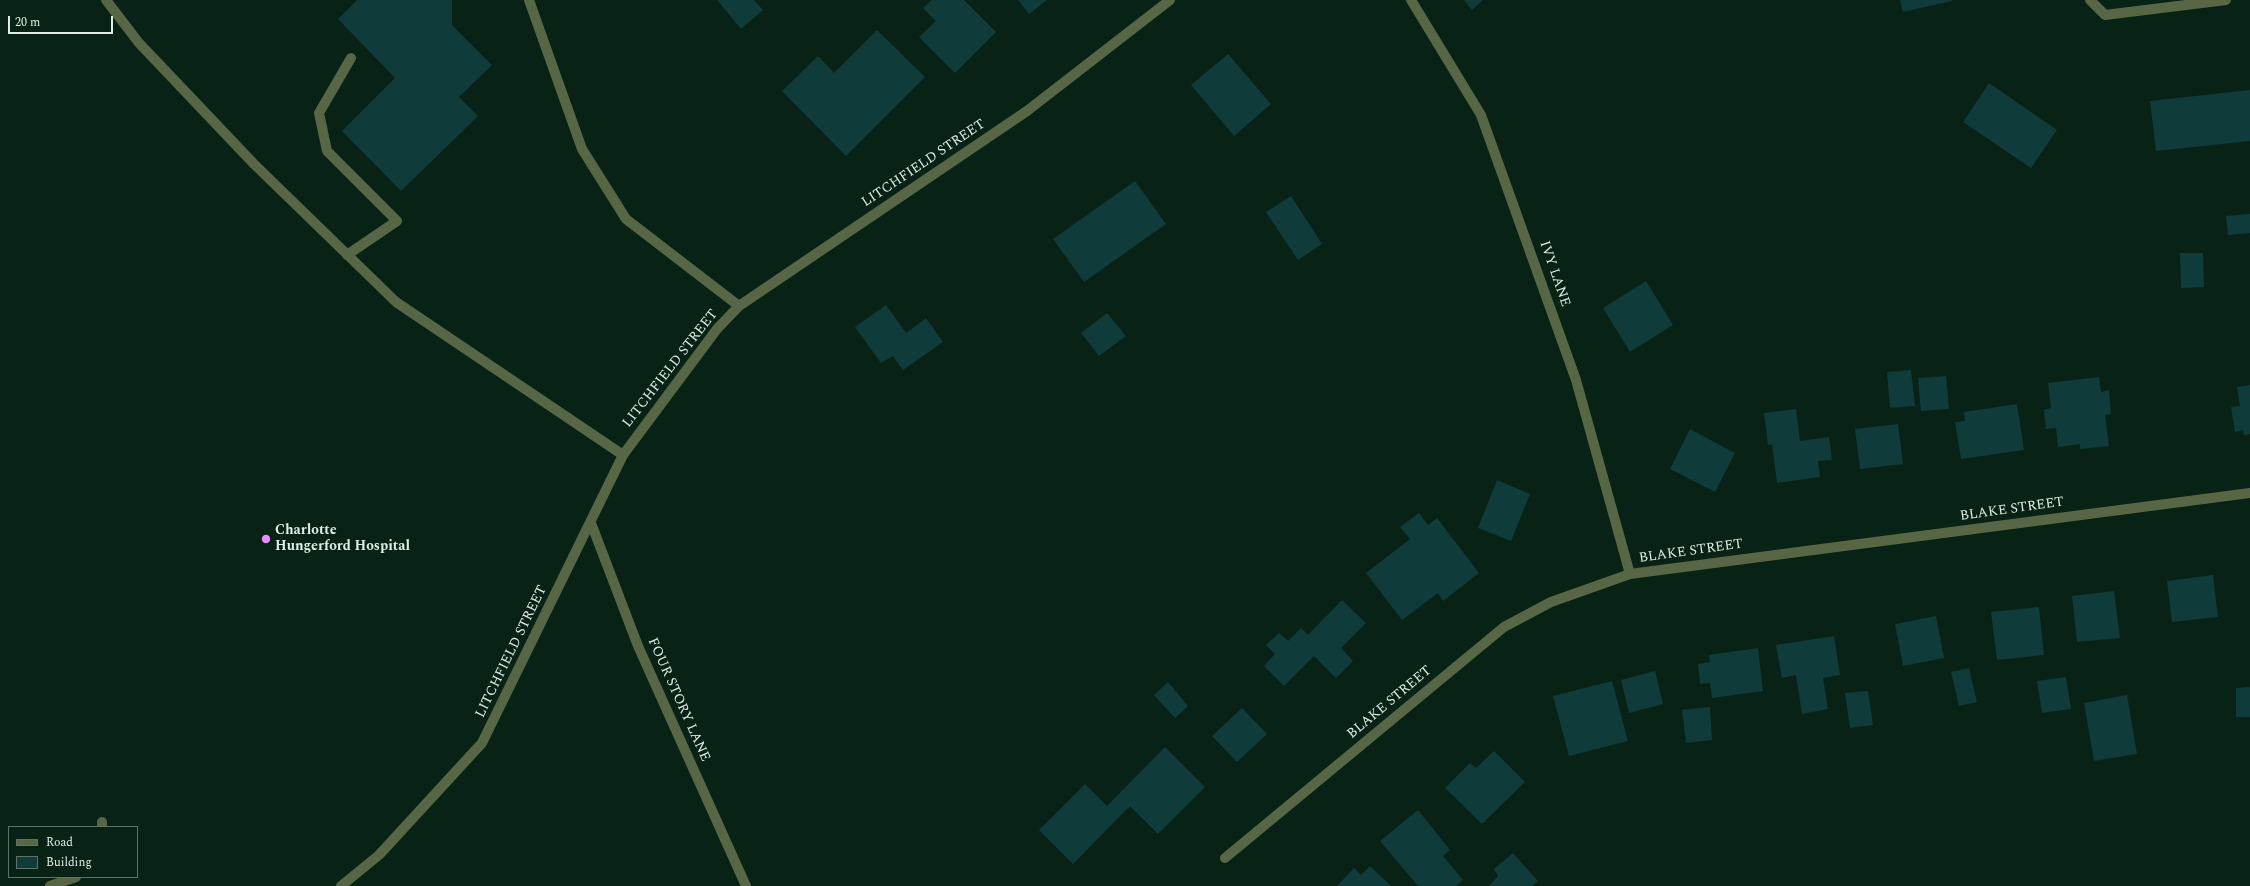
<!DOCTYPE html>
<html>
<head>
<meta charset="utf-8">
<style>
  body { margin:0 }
  #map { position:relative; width:2250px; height:886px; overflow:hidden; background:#092216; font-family:Spectral,serif }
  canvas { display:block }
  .legend { position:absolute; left:8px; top:826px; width:130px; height:52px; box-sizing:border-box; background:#092216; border:1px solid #5f7369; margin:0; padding:5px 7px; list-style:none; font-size:12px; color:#dfede5 }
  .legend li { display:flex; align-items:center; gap:8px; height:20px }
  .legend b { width:20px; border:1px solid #5f7369 }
  .scale { position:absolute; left:8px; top:16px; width:105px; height:18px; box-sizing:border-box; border:2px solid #dfede5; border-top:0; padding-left:5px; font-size:12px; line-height:14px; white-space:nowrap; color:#dfede5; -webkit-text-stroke:3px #092216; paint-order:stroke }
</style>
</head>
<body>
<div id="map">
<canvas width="2250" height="886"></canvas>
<ul class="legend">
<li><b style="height:5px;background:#576746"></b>Road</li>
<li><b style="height:11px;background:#0f3b3a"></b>Building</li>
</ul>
<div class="scale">20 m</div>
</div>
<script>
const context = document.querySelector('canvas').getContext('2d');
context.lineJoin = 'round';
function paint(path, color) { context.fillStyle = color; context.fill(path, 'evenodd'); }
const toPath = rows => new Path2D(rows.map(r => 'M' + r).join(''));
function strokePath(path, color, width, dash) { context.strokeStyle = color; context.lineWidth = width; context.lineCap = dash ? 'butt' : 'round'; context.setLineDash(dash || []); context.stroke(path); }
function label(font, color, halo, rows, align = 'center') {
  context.font = font + ' Spectral,serif'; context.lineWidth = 3; context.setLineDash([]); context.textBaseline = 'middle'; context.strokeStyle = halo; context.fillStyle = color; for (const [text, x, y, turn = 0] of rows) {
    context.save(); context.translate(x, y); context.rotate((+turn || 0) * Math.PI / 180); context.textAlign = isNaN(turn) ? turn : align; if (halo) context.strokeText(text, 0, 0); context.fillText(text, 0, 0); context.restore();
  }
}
paint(toPath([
  [357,0,452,0,452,25,492,65,459,97,478,116,401,191,342,131,395,78,338,19],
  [717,0,754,0,763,10,741,29],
  [932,0,964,0,996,32,955,73,919,37,936,21,923,8],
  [1018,0,1047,0,1029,14],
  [1464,0,1483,0,1472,10],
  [1900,0,1952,0,1952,1,1903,12],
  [877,30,925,77,846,156,782,91,818,56,834,73],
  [1228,54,1271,104,1234,136,1191,85],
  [1989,83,2057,130,2031,168,1963,122],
  [2250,90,2250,141,2156,151,2150,101],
  [1135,181,1166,224,1084,282,1053,239],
  [1291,196,1322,244,1298,260,1266,212],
  [2250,214,2250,233,2228,235,2226,216],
  [2180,253,2203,253,2204,287,2181,288],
  [1646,281,1673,325,1630,352,1603,308],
  [886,305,906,333,926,318,943,342,903,370,893,356,881,363,855,327],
  [1107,313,1126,336,1099,356,1081,333],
  [1911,370,1915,406,1890,408,1887,372],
  [1946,376,1949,409,1921,411,1918,378],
  [2099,377,2101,392,2109,390,2111,414,2105,415,2109,446,2080,449,2080,444,2058,447,2056,428,2046,429,2044,410,2051,408,2048,383],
  [2250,385,2250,434,2244,435,2243,430,2235,432,2231,407,2240,406,2237,387],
  [2017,404,2024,450,1961,459,1955,422,1965,421,1964,412],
  [1796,409,1800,441,1829,437,1832,460,1818,461,1820,477,1777,483,1772,444,1768,445,1764,413],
  [1898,424,1903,464,1860,469,1855,429],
  [1690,429,1735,453,1715,492,1670,469],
  [1497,480,1530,494,1511,541,1478,528],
  [1419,513,1428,525,1437,518,1479,573,1443,601,1438,593,1402,620,1366,573,1410,539,1400,527],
  [2213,575,2218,617,2172,622,2167,581],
  [2114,591,2120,638,2077,642,2072,596],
  [1342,600,1366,623,1341,648,1353,661,1336,678,1314,656,1284,686,1264,666,1275,654,1266,645,1279,633,1288,641,1301,628,1308,635],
  [2039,607,2044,655,1997,660,1991,612],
  [1936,616,1944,658,1903,666,1895,624],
  [1834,636,1840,675,1823,678,1828,709,1802,714,1796,675,1782,678,1776,645],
  [1758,648,1763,691,1712,698,1710,683,1700,684,1698,664,1710,662,1709,655],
  [1969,668,1977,702,1959,706,1951,672],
  [1655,671,1663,704,1629,713,1621,680],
  [2066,677,2071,709,2042,713,2037,681],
  [1612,681,1628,741,1569,756,1553,696],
  [1168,682,1188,706,1175,718,1154,695],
  [2250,687,2250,717,2236,717,2236,688],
  [1868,691,1873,725,1850,728,1845,693],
  [2127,695,2137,754,2094,761,2084,703],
  [1710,707,1712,740,1686,743,1682,710],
  [1242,708,1267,734,1237,762,1212,736],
  [1165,747,1205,787,1158,834,1130,806,1073,864,1039,830,1085,784,1107,806],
  [1494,751,1525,782,1482,824,1445,788,1470,763,1476,768],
  [1418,810,1450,850,1443,856,1463,880,1456,886,1418,886,1380,841],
  [1513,853,1538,881,1532,886,1489,886,1498,876,1494,869],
  [1370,866,1391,886,1337,886,1354,868,1361,875]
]), '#0f3b3a');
strokePath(toPath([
  [106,0,139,43,254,164,396,302,623,455],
  [529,0,582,149,626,219,739,306],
  [347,255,397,221,327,151,319,113,351,58],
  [102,822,102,827],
  [50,886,76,877]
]), '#576746', 10);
strokePath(toPath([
  [1411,0,1481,115,1576,380,1630,574],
  [2090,0,2105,15,2226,0],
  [591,523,638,646,746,886],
  [1225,858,1504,627,1551,602,1630,574,2250,493]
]), '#576746', 10);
strokePath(toPath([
  [341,886,379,855,482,743,623,455,717,329,739,306,1027,111,1170,0]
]), '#576746', 10);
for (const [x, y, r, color] of [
  [266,539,5,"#e98dfe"]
]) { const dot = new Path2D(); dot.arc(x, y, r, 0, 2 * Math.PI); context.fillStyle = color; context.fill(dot); strokePath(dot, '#092216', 1.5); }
label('14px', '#dfede5', '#092216', [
  ["LITCHFIELD STREET",924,164,-34],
  ["IVY LANE",1554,274,71],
  ["LITCHFIELD STREET",671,369,-52],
  ["BLAKE STREET",2012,510,-8],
  ["BLAKE STREET",1691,552,-8],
  ["LITCHFIELD STREET",512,652,-64],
  ["FOUR STORY LANE",678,700,66],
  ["BLAKE STREET",1390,703,-40]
]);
label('bold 14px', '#dfede5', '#092216', [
  ["Charlotte",275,531],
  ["Hungerford Hospital",275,547]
], 'left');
</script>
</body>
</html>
